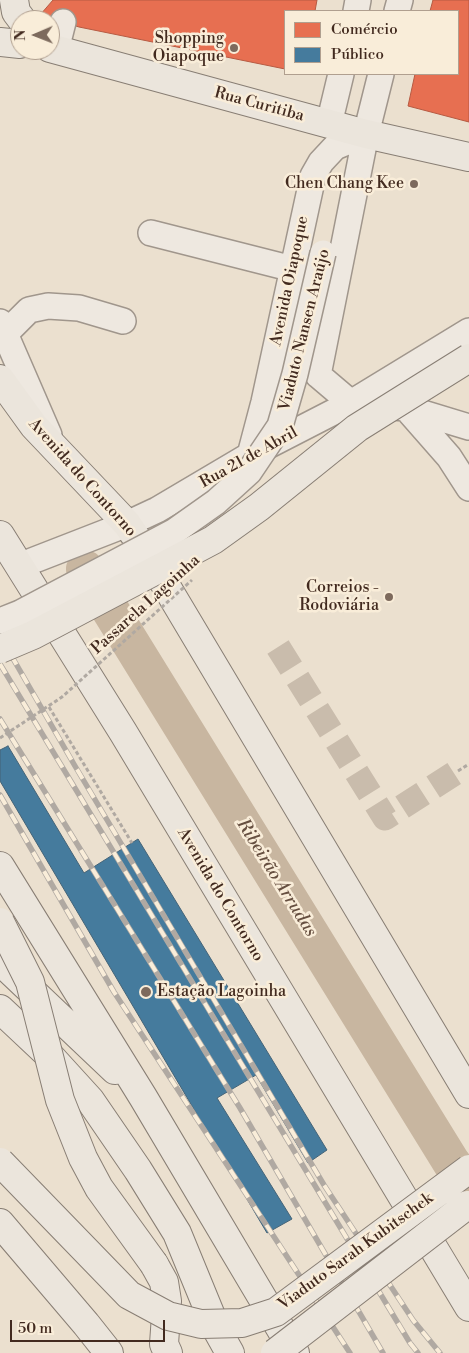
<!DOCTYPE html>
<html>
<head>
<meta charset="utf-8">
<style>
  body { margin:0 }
  #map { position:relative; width:469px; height:1353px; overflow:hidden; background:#ebe0cf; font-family:"Libre Bodoni",serif }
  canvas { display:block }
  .legend { position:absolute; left:284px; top:10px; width:175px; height:65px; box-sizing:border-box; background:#f9edd9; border:1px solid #b09f8f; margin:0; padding:6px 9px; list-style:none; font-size:15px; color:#422a1f }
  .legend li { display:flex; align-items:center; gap:10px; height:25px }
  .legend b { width:25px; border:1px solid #b09f8f }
  .north { position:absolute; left:10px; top:10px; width:50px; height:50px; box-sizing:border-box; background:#f9edd9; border:1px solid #b09f8f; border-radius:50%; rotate:269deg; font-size:14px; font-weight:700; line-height:20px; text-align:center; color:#422a1f }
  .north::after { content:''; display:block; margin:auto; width:18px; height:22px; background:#7d6a5d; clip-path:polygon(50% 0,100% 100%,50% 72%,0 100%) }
  .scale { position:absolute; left:10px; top:1320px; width:155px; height:22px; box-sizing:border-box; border:2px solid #422a1f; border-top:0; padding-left:6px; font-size:15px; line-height:18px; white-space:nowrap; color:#422a1f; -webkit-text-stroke:4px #f9edd9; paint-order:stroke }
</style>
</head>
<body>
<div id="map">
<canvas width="469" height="1353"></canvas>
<ul class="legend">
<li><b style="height:14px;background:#e76f51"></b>Comércio</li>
<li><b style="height:14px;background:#457b9d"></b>Público</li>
</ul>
<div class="north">N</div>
<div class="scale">50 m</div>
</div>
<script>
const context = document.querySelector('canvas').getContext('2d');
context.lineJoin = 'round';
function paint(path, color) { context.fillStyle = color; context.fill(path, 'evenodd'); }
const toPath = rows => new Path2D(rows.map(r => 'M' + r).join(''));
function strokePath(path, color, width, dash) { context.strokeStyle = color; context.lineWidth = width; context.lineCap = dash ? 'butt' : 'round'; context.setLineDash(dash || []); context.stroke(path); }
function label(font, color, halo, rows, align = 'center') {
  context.font = font + ' "Libre Bodoni",serif'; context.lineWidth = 5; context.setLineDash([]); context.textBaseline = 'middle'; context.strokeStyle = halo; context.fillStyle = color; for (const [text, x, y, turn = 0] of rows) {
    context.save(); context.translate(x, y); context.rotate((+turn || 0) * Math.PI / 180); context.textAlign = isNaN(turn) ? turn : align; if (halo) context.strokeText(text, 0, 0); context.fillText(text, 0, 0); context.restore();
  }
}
const shops = toPath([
  [53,0,317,0,315,11,285,11,285,69,79,27,40,15,53,0],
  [433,0,469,0,469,122,408,106,415,74,458,74,458,11,430,11,433,0]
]);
paint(shops, '#e76f51');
strokePath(shops, '#b65a42', 1);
const public = toPath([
  [8,746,84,873,138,839,327,1150,308,1163,256,1075,217,1098,292,1219,267,1233,0,781,0,750,8,746]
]);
paint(public, '#457b9d');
strokePath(public, '#446377', 1);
strokePath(toPath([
  [85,569,451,1162,469,1186]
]), '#c8b6a0', 38);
strokePath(toPath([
  [278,647,385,818,458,771]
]), '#c9bcac', 25, [25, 12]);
const minor = toPath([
  [356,11,358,0],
  [397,11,400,0],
  [56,50,63,22],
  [329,124,341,74],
  [151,233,293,269],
  [0,322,49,435],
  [0,339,29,310,48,306,79,308,123,321],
  [318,375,366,134,381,74],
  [318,375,351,403],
  [378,406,406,408,469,427],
  [406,408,449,457,469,488],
  [250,455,264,402,313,176,321,162,335,147,366,134],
  [19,566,127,524,157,510,250,455,351,403,469,331]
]);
const major = toPath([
  [14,0,16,12,22,20],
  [0,42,20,44],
  [50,48,366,134,469,157],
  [0,379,34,426,127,524,144,549,469,1094],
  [0,535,123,732,469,1307],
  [0,1223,86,1324,109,1353],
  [154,1264,164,1282,167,1301,164,1344,168,1353]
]);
const highway = toPath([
  [0,866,143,1097,295,1353],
  [0,961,115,1070],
  [0,1009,49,1055,90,1100,138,1170,177,1233,216,1328,230,1353]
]);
strokePath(minor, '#a0968c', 28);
strokePath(major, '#887e74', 30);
strokePath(highway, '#887e74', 30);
strokePath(toPath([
  [49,707,132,843],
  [458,771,469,764]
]), '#b0a9a2', 3, [4, 2.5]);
strokePath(minor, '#eee8e0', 25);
strokePath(major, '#ebe5dc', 28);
strokePath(highway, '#ebe5dc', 28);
const rail = toPath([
  [0,636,75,766,324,1185,413,1320,440,1353],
  [0,664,410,1343,418,1353],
  [0,719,240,1108,383,1353],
  [0,795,114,992,350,1353]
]);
strokePath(rail, '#b0a9a2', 5.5);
strokePath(rail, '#f9edd9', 4, [11]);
const minorBridge = toPath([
  [0,621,20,613,175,531,216,502,249,472,280,426,295,374,323,253]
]);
const majorBridge = toPath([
  [0,922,30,982,60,1100,83,1158,99,1188,154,1264],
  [0,1162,129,1295,168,1316,201,1324,242,1323,276,1312,469,1169],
  [275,1353,467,1205]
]);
const highwayBridge = toPath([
  [0,649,33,635,213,540,259,507,357,428,469,358]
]);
strokePath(minorBridge, '#a0968c', 28, []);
strokePath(majorBridge, '#887e74', 30, []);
strokePath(highwayBridge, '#887e74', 30, []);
strokePath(toPath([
  [0,738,62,697,192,580]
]), '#b0a9a2', 3, [4, 2.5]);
strokePath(minorBridge, '#eee8e0', 25);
strokePath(majorBridge, '#ebe5dc', 28);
strokePath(highwayBridge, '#ebe5dc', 28);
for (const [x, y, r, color] of [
  [234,48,5,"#7d6a5d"],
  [414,184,5,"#7d6a5d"],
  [389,597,5,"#7d6a5d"],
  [146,992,6,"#7d6a5d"]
]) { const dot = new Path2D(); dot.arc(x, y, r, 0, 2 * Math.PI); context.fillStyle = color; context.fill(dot); strokePath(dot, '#f9edd9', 2); }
label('16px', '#422a1f', '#f9edd9', [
  ["Shopping",224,39],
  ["Oiapoque",224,57],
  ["Chen Chang Kee",404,184],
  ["Correios -",379,588],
  ["Rodoviária",379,606],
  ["Estação Lagoinha",157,992,"left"]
], 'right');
label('16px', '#422a1f', '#f9edd9', [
  ["Rua Curitiba",259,105,15],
  ["Avenida Oiapoque",290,281,-78],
  ["Viaduto Nansen Araújo",305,330,-76],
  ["Rua 21 de Abril",249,458,-29],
  ["Avenida do Contorno",82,478,48],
  ["Passarela Lagoinha",146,605,-42],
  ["Avenida do Contorno",220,895,59],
  ["Viaduto Sarah Kubitschek",356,1252,-36]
]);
label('italic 18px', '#664f40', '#f9edd9', [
  ["Ribeirão Arrudas",276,878,58]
]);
</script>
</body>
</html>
